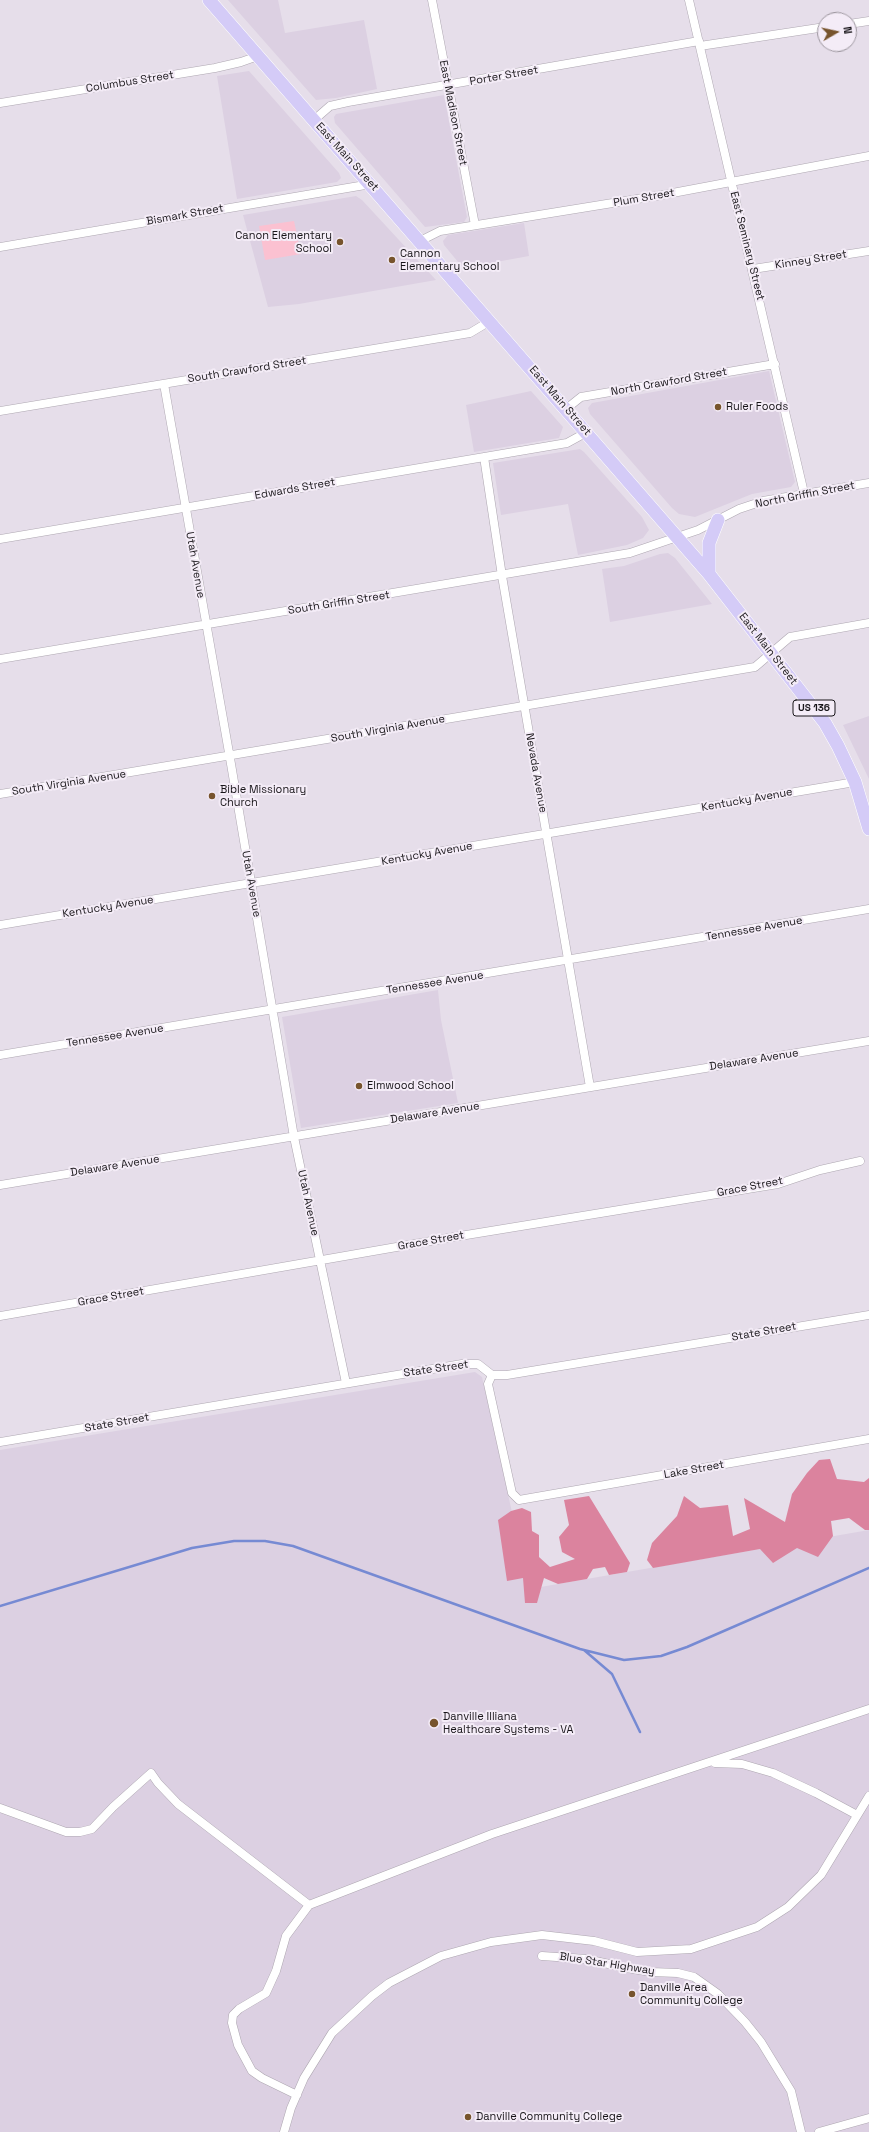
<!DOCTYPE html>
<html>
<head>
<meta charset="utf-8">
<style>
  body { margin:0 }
  #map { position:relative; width:869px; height:2132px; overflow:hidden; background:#e6deea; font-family:"Space Grotesk",sans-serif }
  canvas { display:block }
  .north { position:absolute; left:817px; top:12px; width:40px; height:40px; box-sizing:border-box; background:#f4ecf7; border:1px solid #9c969e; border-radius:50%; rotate:81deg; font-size:11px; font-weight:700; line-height:16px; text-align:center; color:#181519 }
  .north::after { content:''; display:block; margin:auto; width:14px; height:18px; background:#77542d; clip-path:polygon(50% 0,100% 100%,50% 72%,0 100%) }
</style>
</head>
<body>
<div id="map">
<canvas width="869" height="2132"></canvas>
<div class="north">N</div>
</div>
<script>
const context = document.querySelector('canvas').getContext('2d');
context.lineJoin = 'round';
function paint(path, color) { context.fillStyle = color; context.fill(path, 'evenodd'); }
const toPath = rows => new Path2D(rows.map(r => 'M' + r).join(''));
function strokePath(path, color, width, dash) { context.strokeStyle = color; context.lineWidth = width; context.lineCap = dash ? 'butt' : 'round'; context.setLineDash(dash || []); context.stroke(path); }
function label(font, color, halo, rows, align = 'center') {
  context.font = font + ' "Space Grotesk",sans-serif'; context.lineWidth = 4; context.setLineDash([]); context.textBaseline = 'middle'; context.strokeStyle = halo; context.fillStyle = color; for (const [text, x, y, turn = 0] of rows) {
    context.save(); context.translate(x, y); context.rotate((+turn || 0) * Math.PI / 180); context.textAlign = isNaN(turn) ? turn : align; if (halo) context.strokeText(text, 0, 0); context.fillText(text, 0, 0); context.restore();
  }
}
paint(toPath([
  [228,0,278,0,285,33,364,20,377,89,336,98,316,100],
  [249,71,339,173,341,178,337,182,237,199,217,76],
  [444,95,467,217,464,222,425,227,335,123,334,117,336,114],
  [356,196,362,200,436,280,299,304,268,307,243,215],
  [524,223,529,256,463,268,444,245,443,241,448,235],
  [769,371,795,482,791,487,752,494,695,517,679,514,672,508,590,414,588,408,592,403],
  [531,391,563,427,559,438,474,452,466,405],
  [580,449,584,452,642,517,649,530,643,538,627,545,578,555,568,504,501,515,493,463],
  [668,553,675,558,712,604,610,622,602,569,624,566,660,554],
  [869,716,869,779,843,725],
  [438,990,441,1020,458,1103,301,1128,282,1017],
  [475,1372,482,1377,529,1589,869,1530,869,2132,0,2132,0,1450]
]), '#dcd0e2');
paint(toPath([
  [294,221,301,254,265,260,259,226]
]), '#fbc1d1');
paint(toPath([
  [830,1459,837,1479,864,1482,869,1478,869,1530,865,1530,849,1518,831,1521,833,1536,818,1557,797,1548,773,1563,760,1549,653,1568,647,1560,652,1543,677,1516,684,1496,700,1508,728,1505,733,1536,750,1529,744,1498,785,1522,792,1494,807,1473,819,1460],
  [589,1496,630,1563,627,1572,609,1575,605,1567,593,1569,587,1579,558,1584,544,1578,537,1603,525,1603,523,1578,507,1581,498,1520,511,1511,522,1508,531,1512,532,1531,539,1535,539,1557,550,1567,575,1559,562,1552,559,1537,569,1525,564,1500]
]), '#db839e');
strokePath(toPath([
  [0,1606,192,1548,234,1541,265,1541,293,1546,580,1649,624,1660,661,1656,687,1647,869,1568],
  [584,1650,612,1674,640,1732]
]), '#768ad3', 2.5);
const minor = toPath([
  [432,0,475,225],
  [689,0,804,493],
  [849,24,869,21],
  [700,46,825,27],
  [0,103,215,68,241,62,258,56],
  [314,120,330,106,348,102,699,41],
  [420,241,440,231,662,195,869,156],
  [0,247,371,184],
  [753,269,869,251],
  [164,384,231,764,294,1137,346,1383],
  [566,409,581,397,775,364],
  [0,411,470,333,490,321],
  [484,457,502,576,590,1087],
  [0,539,567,443,587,432],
  [0,659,630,553,698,530,739,509,763,501,869,483],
  [0,794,755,667,790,637,869,623],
  [0,925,855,782],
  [0,1055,869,909],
  [0,1185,869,1041],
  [0,1316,454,1237,778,1184,820,1170,860,1161],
  [492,1375,488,1384,512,1493,519,1500,869,1439],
  [0,1442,462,1364,478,1364,492,1375,507,1375,869,1315],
  [715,1763,742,1764,773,1773,816,1793,857,1815],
  [0,1808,66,1832,80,1832,92,1829,113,1807,151,1773,158,1783,178,1804,309,1905],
  [542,1956,586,1959,627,1968,651,1972,678,1973,694,1977,718,1994,745,2022,761,2042,791,2091,801,2132],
  [297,2095,262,2078,252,2071,238,2045,232,2023,233,2015,239,2009,266,1993,276,1971,286,1936,309,1905,492,1834,869,1709],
  [284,2132,291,2108,304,2078,332,2033,372,1996,389,1983,441,1956,491,1942,542,1935,594,1941,637,1952,691,1949,757,1927,788,1907,821,1875,869,1796],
  [819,2132,869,2118]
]);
const primary = toPath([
  [209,0,709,574,825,723,838,746,855,782,869,829],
  [709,574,709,543,718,520]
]);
strokePath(minor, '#aea7b1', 9);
strokePath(primary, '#fff', 14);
strokePath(minor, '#fff', 8);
strokePath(primary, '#d4cbf7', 13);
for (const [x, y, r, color] of [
  [340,242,4,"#77542d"],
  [392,260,4,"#77542d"],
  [718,407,4,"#77542d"],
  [212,796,4,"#77542d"],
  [359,1086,4,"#77542d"],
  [434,1723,5,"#77542d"],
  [632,1994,4,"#77542d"],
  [468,2117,4,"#77542d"]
]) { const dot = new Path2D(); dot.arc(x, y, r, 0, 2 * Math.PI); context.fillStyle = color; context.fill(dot); strokePath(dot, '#f4ecf7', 1.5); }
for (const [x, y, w] of [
  [814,708,42]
]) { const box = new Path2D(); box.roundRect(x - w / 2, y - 8, w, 16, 3); context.fillStyle = '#f4ecf7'; context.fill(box); strokePath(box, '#181519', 1); }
label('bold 10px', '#181519', null, [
  ["US 136",814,708]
]);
label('11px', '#181519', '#f4ecf7', [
  ["Porter Street",504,76,-10],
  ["Columbus Street",130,82,-9],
  ["East Madison Street",453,113,79],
  ["East Main Street",347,157,48],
  ["Plum Street",644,198,-10],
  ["Bismark Street",185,215,-10],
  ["East Seminary Street",747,246,76],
  ["Kinney Street",811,260,-9],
  ["South Crawford Street",247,370,-9],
  ["North Crawford Street",669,382,-10],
  ["East Main Street",560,401,49],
  ["Edwards Street",295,489,-10],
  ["North Griffin Street",805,495,-11],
  ["Utah Avenue",195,565,80],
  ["South Griffin Street",339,603,-9],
  ["East Main Street",768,649,52],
  ["South Virginia Avenue",388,729,-10],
  ["Nevada Avenue",536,773,80],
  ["South Virginia Avenue",69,783,-9],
  ["Kentucky Avenue",747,800,-10],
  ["Kentucky Avenue",427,854,-10],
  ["Utah Avenue",251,884,80],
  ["Kentucky Avenue",108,907,-9],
  ["Tennessee Avenue",754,929,-10],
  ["Tennessee Avenue",435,983,-9],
  ["Tennessee Avenue",115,1036,-9],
  ["Delaware Avenue",754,1060,-9],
  ["Delaware Avenue",435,1113,-9],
  ["Delaware Avenue",115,1166,-9],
  ["Grace Street",750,1187,-11],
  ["Utah Avenue",308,1203,78],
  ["Grace Street",431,1241,-10],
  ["Grace Street",111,1297,-10],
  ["State Street",764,1332,-10],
  ["State Street",436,1369,-8],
  ["State Street",117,1423,-10],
  ["Lake Street",694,1470,-10],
  ["Blue Star Highway",607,1964,9]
]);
label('11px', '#181519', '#f4ecf7', [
  ["Canon Elementary",332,236,"right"],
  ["School",332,249,"right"],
  ["Cannon",400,254],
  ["Elementary School",400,267],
  ["Ruler Foods",726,407],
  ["Bible Missionary",220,790],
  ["Church",220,803],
  ["Elmwood School",367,1086],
  ["Danville Illiana",443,1717],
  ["Healthcare Systems - VA",443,1730],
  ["Danville Area",640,1988],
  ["Community College",640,2001],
  ["Danville Community College",476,2117]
], 'left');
</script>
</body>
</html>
